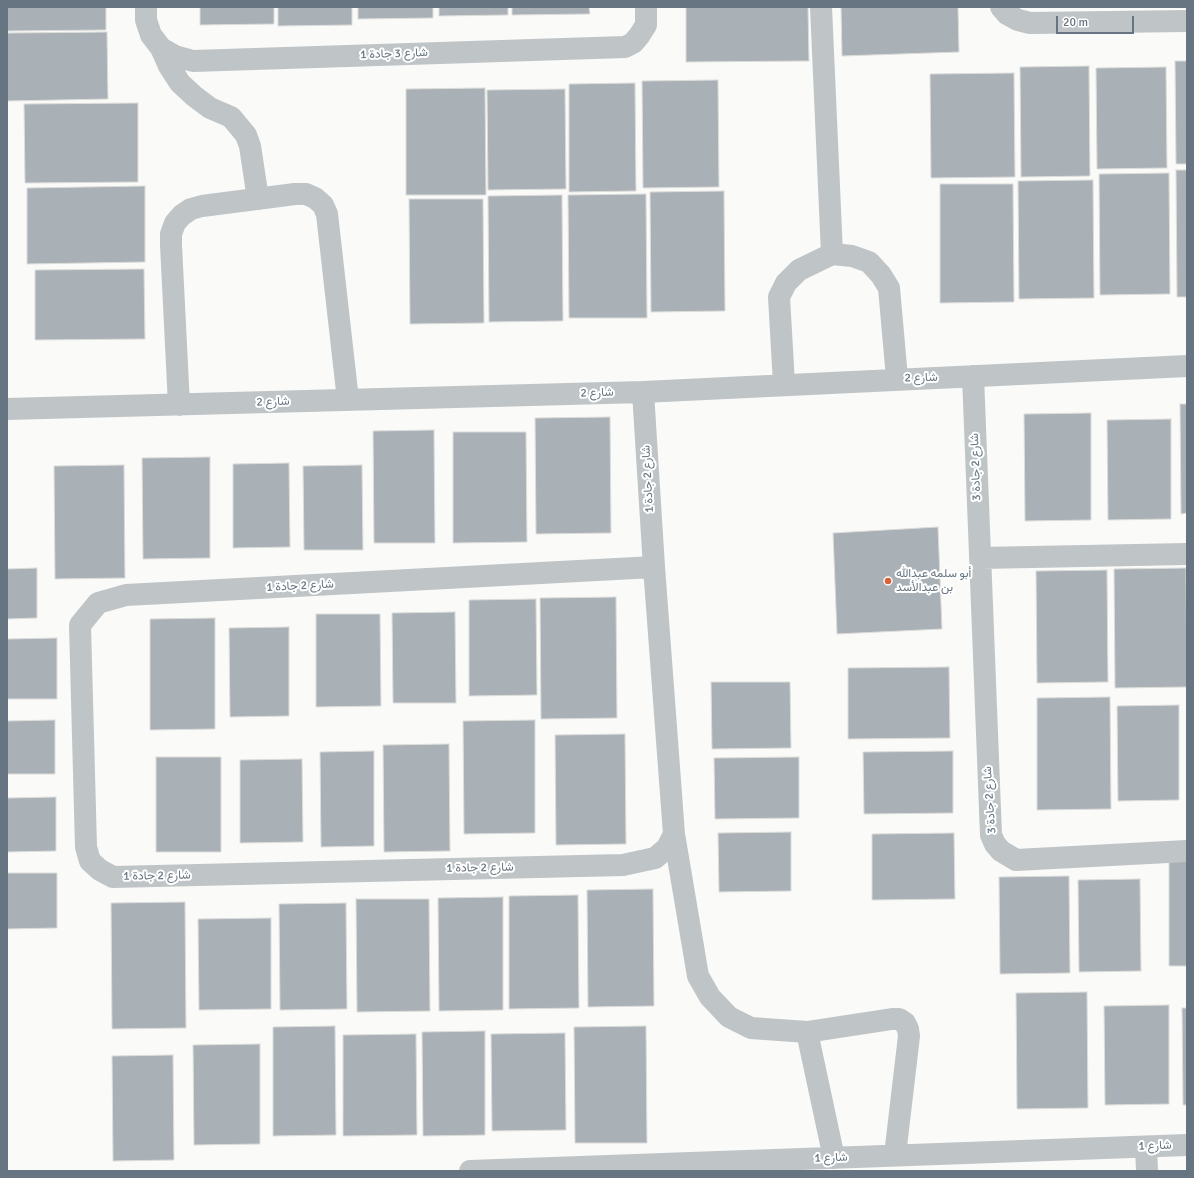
<!DOCTYPE html>
<html>
<head>
<meta charset="utf-8">
<style>
  body { margin:0 }
  #map { position:relative; width:1194px; height:1178px; overflow:hidden; background:#fafaf8; font-family:Signika,sans-serif }
  canvas { display:block }
  .frame { position:absolute; inset:0; border:8px solid #667581; pointer-events:none }
  .scale { position:absolute; left:1056px; top:16px; width:78px; height:18px; box-sizing:border-box; border:2px solid #667581; border-top:0; padding-left:5px; font-size:12px; line-height:14px; white-space:nowrap; color:#667581; -webkit-text-stroke:3px #fff; paint-order:stroke }
</style>
</head>
<body>
<div id="map">
<canvas width="1194" height="1178"></canvas>
<div class="frame"></div>
<div class="scale">20 m</div>
</div>
<script>
const context = document.querySelector('canvas').getContext('2d');
context.lineJoin = 'round';
function paint(path, color) { context.fillStyle = color; context.fill(path, 'evenodd'); }
const toPath = rows => new Path2D(rows.map(r => 'M' + r).join(''));
function strokePath(path, color, width, dash) { context.strokeStyle = color; context.lineWidth = width; context.lineCap = dash ? 'butt' : 'round'; context.setLineDash(dash || []); context.stroke(path); }
function label(font, color, halo, rows, align = 'center') {
  context.font = font + ' Signika,Vazirmatn,sans-serif'; context.lineWidth = 4; context.setLineDash([]); context.textBaseline = 'middle'; context.strokeStyle = halo; context.fillStyle = color; for (const [text, x, y, turn = 0] of rows) {
    context.save(); context.translate(x, y); context.rotate((+turn || 0) * Math.PI / 180); context.textAlign = isNaN(turn) ? turn : align; if (halo) context.strokeText(text, 0, 0); context.fillText(text, 0, 0); context.restore();
  }
}
const building = toPath([
  [7,7,106,7,106,30,7,31,7,7],
  [200,7,274,7,274,24,200,25,200,7],
  [278,7,352,7,352,25,278,26,278,7],
  [358,7,433,7,433,18,358,19,358,7],
  [439,7,508,7,508,15,439,16,439,7],
  [512,7,589,7,590,14,512,15,512,7],
  [686,7,808,7,809,61,686,62,686,7],
  [841,7,958,7,959,52,842,56,841,7],
  [107,32,108,99,7,101,7,33,107,32],
  [1175,61,1187,61,1187,164,1176,164,1175,61],
  [1089,66,1090,176,1021,177,1020,67,1089,66],
  [1166,67,1167,168,1097,169,1096,68,1166,67],
  [1014,73,1015,177,931,178,930,74,1014,73],
  [718,80,719,187,643,188,642,81,718,80],
  [635,83,636,191,569,192,569,84,635,83],
  [485,88,486,195,406,195,406,89,485,88],
  [565,89,566,189,488,190,487,90,565,89],
  [138,103,138,182,25,183,24,104,138,103],
  [1176,170,1187,170,1187,297,1177,297,1176,170],
  [1169,173,1170,294,1100,295,1099,174,1169,173],
  [1093,180,1094,298,1019,299,1018,181,1093,180],
  [940,184,1013,184,1014,302,940,303,940,184],
  [145,186,145,262,27,264,27,188,145,186],
  [724,191,725,311,651,312,650,192,724,191],
  [646,194,647,318,569,318,568,195,646,194],
  [562,195,563,321,489,322,488,196,562,195],
  [409,199,483,199,484,323,410,324,409,199],
  [144,269,145,339,35,340,35,270,144,269],
  [1180,404,1187,404,1187,513,1181,514,1180,404],
  [1091,413,1091,520,1025,521,1024,414,1091,413],
  [610,417,611,533,536,534,535,418,610,417],
  [1171,419,1171,519,1108,520,1107,420,1171,419],
  [434,430,435,543,374,543,373,431,434,430],
  [453,432,526,432,527,542,453,543,453,432],
  [210,457,210,558,143,559,142,458,210,457],
  [289,463,290,547,233,548,233,464,289,463],
  [124,465,125,578,55,579,54,466,124,465],
  [362,465,363,550,304,550,303,466,362,465],
  [938,527,942,629,837,634,833,533,938,527],
  [37,568,37,618,7,619,7,569,37,568],
  [1186,568,1187,687,1115,688,1114,569,1186,568],
  [1107,570,1108,682,1037,683,1036,571,1107,570],
  [616,597,617,718,541,719,540,598,616,597],
  [536,599,537,695,469,696,469,600,536,599],
  [455,612,456,703,393,703,392,613,455,612],
  [316,614,380,614,381,706,316,707,316,614],
  [215,618,215,729,150,730,150,619,215,618],
  [289,627,289,716,230,717,229,628,289,627],
  [57,638,57,699,7,699,7,639,57,638],
  [949,667,950,738,848,739,848,668,949,667],
  [711,682,790,682,791,748,712,749,711,682],
  [1110,697,1111,809,1037,810,1037,698,1110,697],
  [1179,705,1179,800,1118,801,1117,706,1179,705],
  [55,720,55,774,7,774,7,721,55,720],
  [535,720,535,833,464,834,463,721,535,720],
  [625,734,626,844,556,845,555,735,625,734],
  [449,744,450,851,384,852,383,745,449,744],
  [374,751,374,846,321,847,320,752,374,751],
  [953,751,953,813,864,814,863,752,953,751],
  [156,757,221,757,221,852,156,852,156,757],
  [799,757,799,818,715,819,714,758,799,757],
  [302,759,303,842,240,843,240,760,302,759],
  [56,797,56,851,7,852,7,798,56,797],
  [791,832,791,891,719,892,718,833,791,832],
  [954,833,955,899,872,900,872,834,954,833],
  [1187,861,1187,966,1169,966,1169,862,1187,861],
  [7,873,57,873,57,928,7,929,7,873],
  [1069,876,1070,973,1000,974,999,877,1069,876],
  [1140,879,1141,971,1079,972,1078,880,1140,879],
  [653,889,654,1006,588,1007,587,890,653,889],
  [578,895,579,1008,509,1009,509,896,578,895],
  [503,897,503,1010,439,1011,438,898,503,897],
  [356,899,429,899,430,1011,357,1012,356,899],
  [185,902,186,1028,112,1029,111,903,185,902],
  [346,903,347,1009,280,1010,279,904,346,903],
  [271,918,271,1009,199,1010,198,919,271,918],
  [1087,992,1088,1108,1017,1109,1016,993,1087,992],
  [1169,1005,1169,1104,1105,1105,1104,1006,1169,1005],
  [1182,1008,1187,1008,1187,1105,1183,1105,1182,1008],
  [335,1026,336,1135,273,1136,273,1027,335,1026],
  [646,1026,647,1143,575,1143,574,1027,646,1026],
  [485,1031,485,1135,423,1136,422,1032,485,1031],
  [565,1033,566,1130,492,1131,491,1034,565,1033],
  [416,1034,417,1135,343,1136,343,1035,416,1034],
  [260,1044,260,1144,194,1145,193,1045,260,1044],
  [173,1055,174,1160,113,1161,112,1056,173,1055]
]);
paint(building, '#a9b1b7');
strokePath(building, '#dcdcda', 1);
strokePath(toPath([
  [146,7,146,20,151,35,161,48,175,56,193,61,625,47,633,43,639,36,646,25,646,7],
  [821,7,832,254],
  [1001,7,1007,14,1018,20,1030,23,1187,21],
  [161,48,169,66,180,83,194,96,210,108,231,117,246,135,250,146,258,199],
  [973,376,991,835,995,844,1001,851,1016,860,1187,851],
  [784,384,779,297,786,283,799,270,832,254,852,256,869,262,881,275,889,288,897,378],
  [643,392,654,567,674,834,667,848,655,858,623,865,113,877,100,870,90,861,86,847,80,625,98,603,126,595,654,567],
  [179,405,171,245,171,234,175,223,182,215,191,209,202,206,295,194,306,194,315,198,323,205,327,214,348,400],
  [7,409,643,392,1187,366],
  [980,558,1187,554],
  [674,834,698,976,710,997,729,1017,751,1028,807,1032],
  [1146,1147,1147,1171],
  [834,1158,807,1032,892,1019,899,1019,905,1023,908,1029,909,1036,895,1155],
  [470,1171,1187,1145]
]), '#bfc4c7', 22);
for (const [x, y, r, color] of [
  [888,581,4,"#d96139"]
]) { const dot = new Path2D(); dot.arc(x, y, r, 0, 2 * Math.PI); context.fillStyle = color; context.fill(dot); strokePath(dot, '#fff', 1.5); }
label('12px', '#667581', '#fff', [
  ["شارع 3 جادة 1",394,54,-2],
  ["شارع 2",921,378,-1],
  ["شارع 2",597,393,-2],
  ["شارع 2",273,402,-2],
  ["شارع 2 جادة 3",976,467,-92],
  ["شارع 2 جادة 1",648,479,-93],
  ["شارع 2 جادة 1",300,586,-3],
  ["شارع 2 جادة 3",990,800,-94],
  ["شارع 2 جادة 1",480,868,-1],
  ["شارع 2 جادة 1",157,876,-1],
  ["شارع 1",1155,1146,-2],
  ["شارع 1",831,1158,-2]
]);
label('12px', '#667581', '#fff', [
  ["أبو سلمه عبدالله",896,574],
  ["بن عبدالأسد",896,588]
], 'left');
</script>
</body>
</html>
